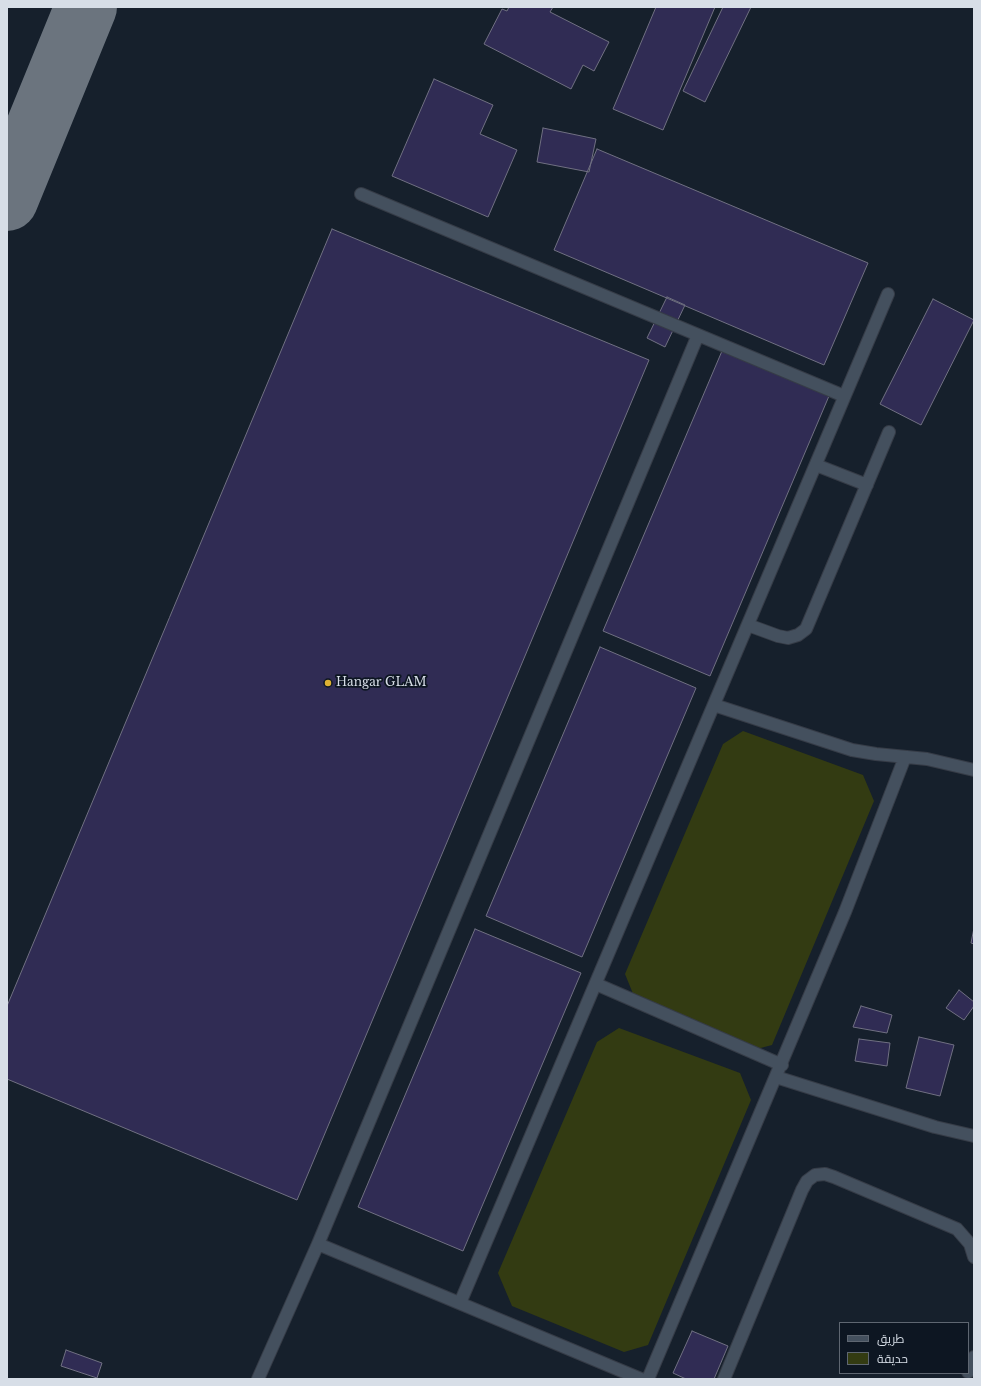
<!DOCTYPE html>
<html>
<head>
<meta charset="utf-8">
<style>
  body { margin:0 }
  #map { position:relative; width:981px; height:1386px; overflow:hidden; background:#16202c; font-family:"Libre Baskerville",Cairo,serif }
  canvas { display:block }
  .frame { position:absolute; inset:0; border:8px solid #d7dee7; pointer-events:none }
  .legend { position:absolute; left:839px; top:1322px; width:130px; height:52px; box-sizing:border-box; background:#0d1622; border:1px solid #5e6671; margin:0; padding:5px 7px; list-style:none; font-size:12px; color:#d7dee7 }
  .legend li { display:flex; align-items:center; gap:8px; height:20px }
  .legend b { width:20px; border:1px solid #5e6671 }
</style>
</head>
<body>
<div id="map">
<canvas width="981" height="1386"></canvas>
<div class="frame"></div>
<ul class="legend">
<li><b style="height:5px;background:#44505e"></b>طريق</li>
<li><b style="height:11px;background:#333b12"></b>حديقة</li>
</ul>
</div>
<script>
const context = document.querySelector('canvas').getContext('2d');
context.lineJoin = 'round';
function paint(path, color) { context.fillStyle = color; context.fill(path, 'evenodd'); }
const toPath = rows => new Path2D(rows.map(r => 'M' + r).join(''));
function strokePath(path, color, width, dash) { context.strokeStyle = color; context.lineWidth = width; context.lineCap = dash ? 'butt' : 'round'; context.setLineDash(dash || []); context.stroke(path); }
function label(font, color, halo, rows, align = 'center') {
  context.font = font + ' "Libre Baskerville",serif'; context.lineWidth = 3.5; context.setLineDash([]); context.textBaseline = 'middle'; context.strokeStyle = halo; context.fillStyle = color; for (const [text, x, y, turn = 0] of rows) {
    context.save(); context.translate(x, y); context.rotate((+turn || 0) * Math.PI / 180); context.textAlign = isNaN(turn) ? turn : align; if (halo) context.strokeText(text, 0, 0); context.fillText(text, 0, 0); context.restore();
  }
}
paint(toPath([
  [743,731,863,775,874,801,772,1045,749,1051,638,1006,625,974,723,744],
  [619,1028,740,1073,751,1100,648,1345,624,1352,512,1306,498,1273,597,1042]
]), '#333b12');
strokePath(toPath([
  [7,200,86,7]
]), '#6b747e', 62);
const building = toPath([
  [509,7,553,7,550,12,609,42,594,71,583,65,571,89,484,44,502,9,507,11,509,7],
  [656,7,715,7,663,130,613,109,656,7],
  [723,7,751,7,705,102,683,91,723,7],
  [434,79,493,105,480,134,517,150,488,217,392,176,434,79],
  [543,128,596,139,589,172,537,162,543,128],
  [597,149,868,263,824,365,554,250,597,149],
  [332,229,649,360,297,1200,7,1079,7,1006,332,229],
  [667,297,685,305,665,347,647,338,667,297],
  [933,299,974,320,921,425,880,404,933,299],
  [722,351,829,396,710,676,603,631,722,351],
  [600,647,696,688,582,957,486,916,600,647],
  [974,928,974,944,971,943,974,928],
  [475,929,581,973,463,1251,358,1207,475,929],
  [959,990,974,1002,974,1006,964,1020,946,1008,959,990],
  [861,1006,892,1015,887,1033,853,1027,861,1006],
  [919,1037,954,1045,940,1096,906,1088,919,1037],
  [859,1039,890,1043,887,1066,855,1061,859,1039],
  [692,1331,728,1346,714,1379,686,1379,673,1373,692,1331],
  [66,1350,102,1363,97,1378,61,1366,66,1350]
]);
paint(building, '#302c54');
strokePath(building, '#707082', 1);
const minor = toPath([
  [361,194,844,396],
  [816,465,867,485],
  [748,625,778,636,788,638,798,635,806,629,889,432],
  [714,705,852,750,876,754,927,759,974,770],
  [596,984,782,1065],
  [776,1077,935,1127,974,1136],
  [318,1244,641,1379],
  [460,1303,888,294],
  [968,1372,974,1357],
  [258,1379,318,1244,698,335],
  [648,1379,845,912,905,757],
  [724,1379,802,1190,807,1181,815,1175,825,1174,834,1177,957,1229,970,1244,974,1257]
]);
strokePath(minor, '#363c47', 14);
strokePath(minor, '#44505e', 12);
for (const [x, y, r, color] of [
  [328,683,4,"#ddb133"]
]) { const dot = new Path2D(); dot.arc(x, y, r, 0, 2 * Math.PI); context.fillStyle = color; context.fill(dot); strokePath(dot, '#0d1622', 1.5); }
label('12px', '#d7dee7', '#0d1622', [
  ["Hangar GLAM",336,683]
], 'left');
</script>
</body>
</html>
